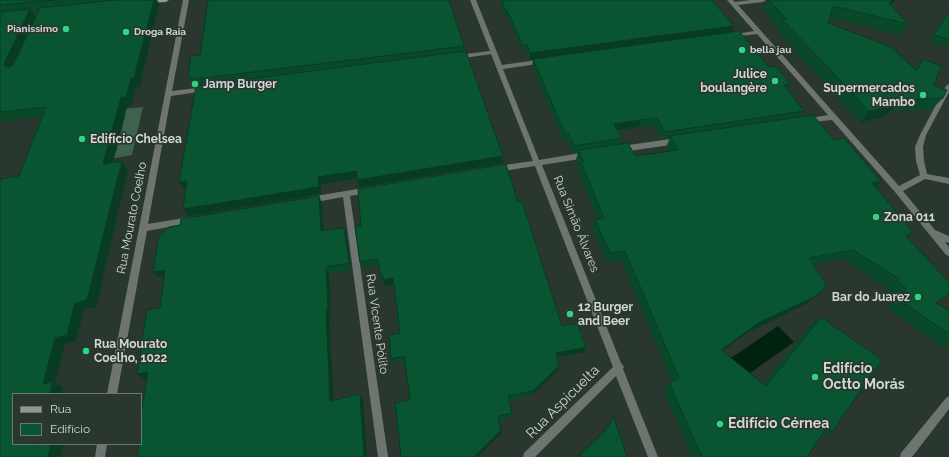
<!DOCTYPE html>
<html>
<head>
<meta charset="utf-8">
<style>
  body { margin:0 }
  #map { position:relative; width:949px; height:457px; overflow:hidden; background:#2a372e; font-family:Raleway,sans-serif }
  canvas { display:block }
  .legend { position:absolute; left:12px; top:393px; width:130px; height:52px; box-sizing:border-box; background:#2a372e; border:1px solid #6c7770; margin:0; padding:5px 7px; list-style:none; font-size:12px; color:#cfd7d2 }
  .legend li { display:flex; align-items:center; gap:8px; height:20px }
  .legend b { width:20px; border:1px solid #6c7770 }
</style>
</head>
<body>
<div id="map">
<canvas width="949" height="457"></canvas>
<ul class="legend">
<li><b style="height:5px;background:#8f9992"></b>Rua</li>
<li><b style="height:11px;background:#0a5531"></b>Edifício</li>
</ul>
</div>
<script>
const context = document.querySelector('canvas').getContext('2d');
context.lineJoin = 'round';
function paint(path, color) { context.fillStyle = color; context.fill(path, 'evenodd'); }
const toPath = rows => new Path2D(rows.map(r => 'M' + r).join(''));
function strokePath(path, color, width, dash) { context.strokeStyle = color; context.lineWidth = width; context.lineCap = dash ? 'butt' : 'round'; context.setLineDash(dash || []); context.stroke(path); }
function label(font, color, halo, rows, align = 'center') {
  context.font = font + ' Raleway,sans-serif'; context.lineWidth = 3.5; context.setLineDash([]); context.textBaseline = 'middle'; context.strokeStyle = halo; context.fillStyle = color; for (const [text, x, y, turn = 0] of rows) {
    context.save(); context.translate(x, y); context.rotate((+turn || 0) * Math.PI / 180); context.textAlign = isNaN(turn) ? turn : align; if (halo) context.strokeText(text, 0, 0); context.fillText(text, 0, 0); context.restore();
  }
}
paint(toPath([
  [143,107,132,155,99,161,100,154,116,152,125,116,114,110]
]), '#3e634c');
paint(toPath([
  [778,326,794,342,747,375,731,358]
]), '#00220f');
paint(toPath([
  [183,0,189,0,172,91,205,87,208,89,205,91,171,96,148,224,190,217,193,218,194,220,193,222,190,223,147,231,117,394,107,394,183,0],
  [470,0,476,0,502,65,544,59,547,61,544,63,503,69,539,160,586,152,590,155,586,158,542,165,621,363,624,367,623,369,658,457,648,457,616,376,535,457,523,457,524,453,613,367,535,166,497,172,493,169,497,166,533,161,491,54,457,59,454,57,457,55,490,51,470,0],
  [727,0,733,0,735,2,751,0,766,0,763,2,738,5,899,186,920,175,916,161,915,147,920,135,946,86,949,84,949,92,926,135,923,147,924,161,927,174,949,178,949,184,925,179,903,191,935,230,949,236,949,243,945,242,949,247,949,256,946,255,895,192,832,120,803,123,802,121,805,119,828,115,757,34,730,37,730,35,754,31,727,0],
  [677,138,681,141,677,144,622,152,618,149,622,146,677,138],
  [369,187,372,188,373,190,372,192,350,196,388,457,378,457,343,197,310,203,306,200,310,197,369,187],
  [949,396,949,409,912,457,900,457,901,453,946,398,949,396],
  [97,444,107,444,105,457,95,457,97,444]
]), '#6e7570');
paint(toPath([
  [148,0,169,0,166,2,146,3,145,2,148,0]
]), '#8f9992');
paint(toPath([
  [0,0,157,0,159,4,140,86,136,87,132,105,127,106,113,163,122,161,128,170,96,307,84,309,76,341,65,344,55,383,63,387,61,394,13,394,13,444,63,445,60,457,0,457,19,176,42,117,0,122],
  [32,11,39,11,36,17],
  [499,0,712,0,731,32,769,67,790,84,787,89,804,111,800,117,834,140,913,232,907,237,936,303,949,311,949,346,944,348,888,308,894,297,886,290,887,288,843,259,813,264,806,304,750,331,722,351,763,384,812,324,821,317,832,432,820,437,807,457,692,457,663,389,669,383,672,382,621,260,607,262,592,229,595,220,598,219,578,172,579,168,576,160,578,152,572,152,567,140,563,141,532,66,533,59,583,53,530,60,526,51,523,51,507,16,505,16],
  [654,125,662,139,670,138,666,147,669,151,635,156,620,144,622,138,618,131],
  [768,0,896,0,891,5,908,24,900,35,830,18,828,23,914,69,923,59,933,85,943,98,932,109,890,111,885,117,860,122,776,30,778,27,763,10],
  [948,13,949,14,949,47,929,42,942,20],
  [464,46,465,52,503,156,503,163,359,187,357,178,321,184,321,194,188,216,185,189,184,189,200,86,191,82,188,76],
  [319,196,322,203,323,231,344,228,346,235,351,270,329,274,331,315,329,315,333,400,363,399,139,444,147,379,144,379,160,308,164,277,160,278,153,272,180,225],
  [518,202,562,326,586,347,584,352,557,358,558,371,532,395,509,400,512,413,511,417,499,420,501,430,501,434,410,400,405,362,393,364,391,359,400,333,394,285,385,286,383,281,382,282,381,276,379,265,362,268,360,262]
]), '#09492a');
paint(toPath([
  [154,0,157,0,159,4,140,86,136,87,132,105,127,106,110,172,103,164,121,97,131,78],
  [892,0,896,0,881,14,889,3],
  [30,9,37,18,12,72,5,67,4,64],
  [505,10,507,10,507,16,505,16],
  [734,26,731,33,530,60,530,53],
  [895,106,885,117,860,122,869,111],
  [641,120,639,127,612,131,614,124],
  [503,156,503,163,359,187,357,180],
  [122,161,128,170,96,307,84,309,76,341,65,344,55,383,63,387,61,394,50,394,43,384,55,338],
  [357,171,359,178,321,184,321,194,188,216,183,209,318,177],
  [187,181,191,188,184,189,179,182],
  [881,181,871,191,872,183],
  [319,196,322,203,324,238,321,231],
  [344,228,346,235,351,270,349,263],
  [326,267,329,274,331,315,329,315,334,405,330,401,326,310],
  [165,270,172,276,160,278,153,272],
  [393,278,395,284,385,286,383,280],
  [816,296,806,304,750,331,713,357,721,350,758,323],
  [586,347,584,352,554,358,556,353],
  [559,366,558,371,532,395,533,391],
  [148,372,155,377,144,379,137,374],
  [360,394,363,399,367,457,364,457],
  [501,430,501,434,477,457,474,457],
  [51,444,59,444,63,445,60,457,48,457]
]), '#073c22');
const building = toPath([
  [0,0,55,0,0,5,0,0],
  [115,0,154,0,134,78,131,78,126,97,121,97,103,164,122,161,87,300,75,303,67,335,55,338,43,384,52,382,50,394,13,394,13,444,37,444,37,445,40,444,51,444,48,457,0,457,0,179,19,176,46,107,0,112,0,12,30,9,4,64,5,67,10,67,13,65,40,8,115,0],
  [208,0,449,0,464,46,196,79,188,76,191,56,200,55,208,0],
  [502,0,712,0,734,26,530,53,527,45,523,45,507,10,505,10,502,0],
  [769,0,892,0,889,3,908,24,833,6,828,23,891,47,917,71,923,59,942,66,933,85,947,90,943,98,890,101,895,106,869,111,782,19,786,19,769,0],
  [948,13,949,14,949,39,934,35,948,13],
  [739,31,769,67,776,66,790,84,784,85,804,111,665,132,657,118,641,120,614,124,622,138,574,146,568,133,565,134,533,59,739,31],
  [466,51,503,156,357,180,357,171,318,177,319,187,183,209,187,181,179,182,196,86,466,51],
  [813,115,834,140,844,138,881,181,872,183,913,232,906,236,949,282,949,294,936,303,949,311,949,334,900,300,906,288,897,282,899,279,853,250,809,258,827,286,816,296,758,323,721,350,766,386,821,317,882,360,832,432,826,428,807,457,702,457,669,383,679,378,625,251,610,253,595,220,604,218,581,162,584,162,578,150,628,143,635,156,678,150,670,136,813,115],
  [506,164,518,202,522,201,562,326,577,323,586,347,556,353,559,366,536,388,533,391,508,396,512,413,498,416,501,430,474,457,401,457,395,403,410,400,404,356,391,359,389,335,400,333,393,278,383,280,383,275,381,276,378,259,360,262,355,227,361,226,358,189,506,164],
  [319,196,321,231,344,228,349,263,326,267,328,309,326,310,330,401,360,394,364,457,137,457,139,444,141,444,141,416,148,372,137,374,147,310,160,308,165,270,153,272,159,236,169,227,180,225,181,219,319,196],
  [614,417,627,457,578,457,604,432,614,417]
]);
paint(building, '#0a5531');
strokePath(building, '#073c22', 1);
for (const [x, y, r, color] of [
  [66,29,4,"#2ad884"],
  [126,32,4,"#2ad884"],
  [742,50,4,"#2ad884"],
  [775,81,4,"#2ad884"],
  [195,84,4,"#2ad884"],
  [923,95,4,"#2ad884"],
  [82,139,4,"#2ad884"],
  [876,217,4,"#2ad884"],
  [918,297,4,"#2ad884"],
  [570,314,4,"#2ad884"],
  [86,351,4,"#2ad884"],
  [815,377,4,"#2ad884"],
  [720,424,4,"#2ad884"]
]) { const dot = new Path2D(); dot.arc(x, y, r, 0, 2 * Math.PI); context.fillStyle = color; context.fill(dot); strokePath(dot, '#2a372e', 1.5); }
label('bold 10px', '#cfd7d2', '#2a372e', [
  ["Pianissimo",58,29,"right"],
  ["Droga Raia",134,32],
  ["bella jau",750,50]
], 'left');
label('bold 12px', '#cfd7d2', '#2a372e', [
  ["Julice",767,74,"right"],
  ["boulangère",767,88,"right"],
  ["Jamp Burger",203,84],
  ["Supermercados",915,88,"right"],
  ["Mambo",915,102,"right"],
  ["Edifício Chelsea",90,139],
  ["Zona 011",884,217],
  ["Bar do Juarez",910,297,"right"],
  ["12 Burger",578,307],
  ["and Beer",578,321],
  ["Rua Mourato",94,344],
  ["Coelho, 1022",94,358]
], 'left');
label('12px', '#cfd7d2', '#2a372e', [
  ["Rua Mourato Coelho",132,218,-79],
  ["Rua Simão Álvares",576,224,68],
  ["Rua Vicente Pólito",377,324,82]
]);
label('bold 14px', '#cfd7d2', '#2a372e', [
  ["Edifício",823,369],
  ["Octto Morás",823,385],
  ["Edifício Cérnea",728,424]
], 'left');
label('14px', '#cfd7d2', '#2a372e', [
  ["Rua Aspicuelta",563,402,-45]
]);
</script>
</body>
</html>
